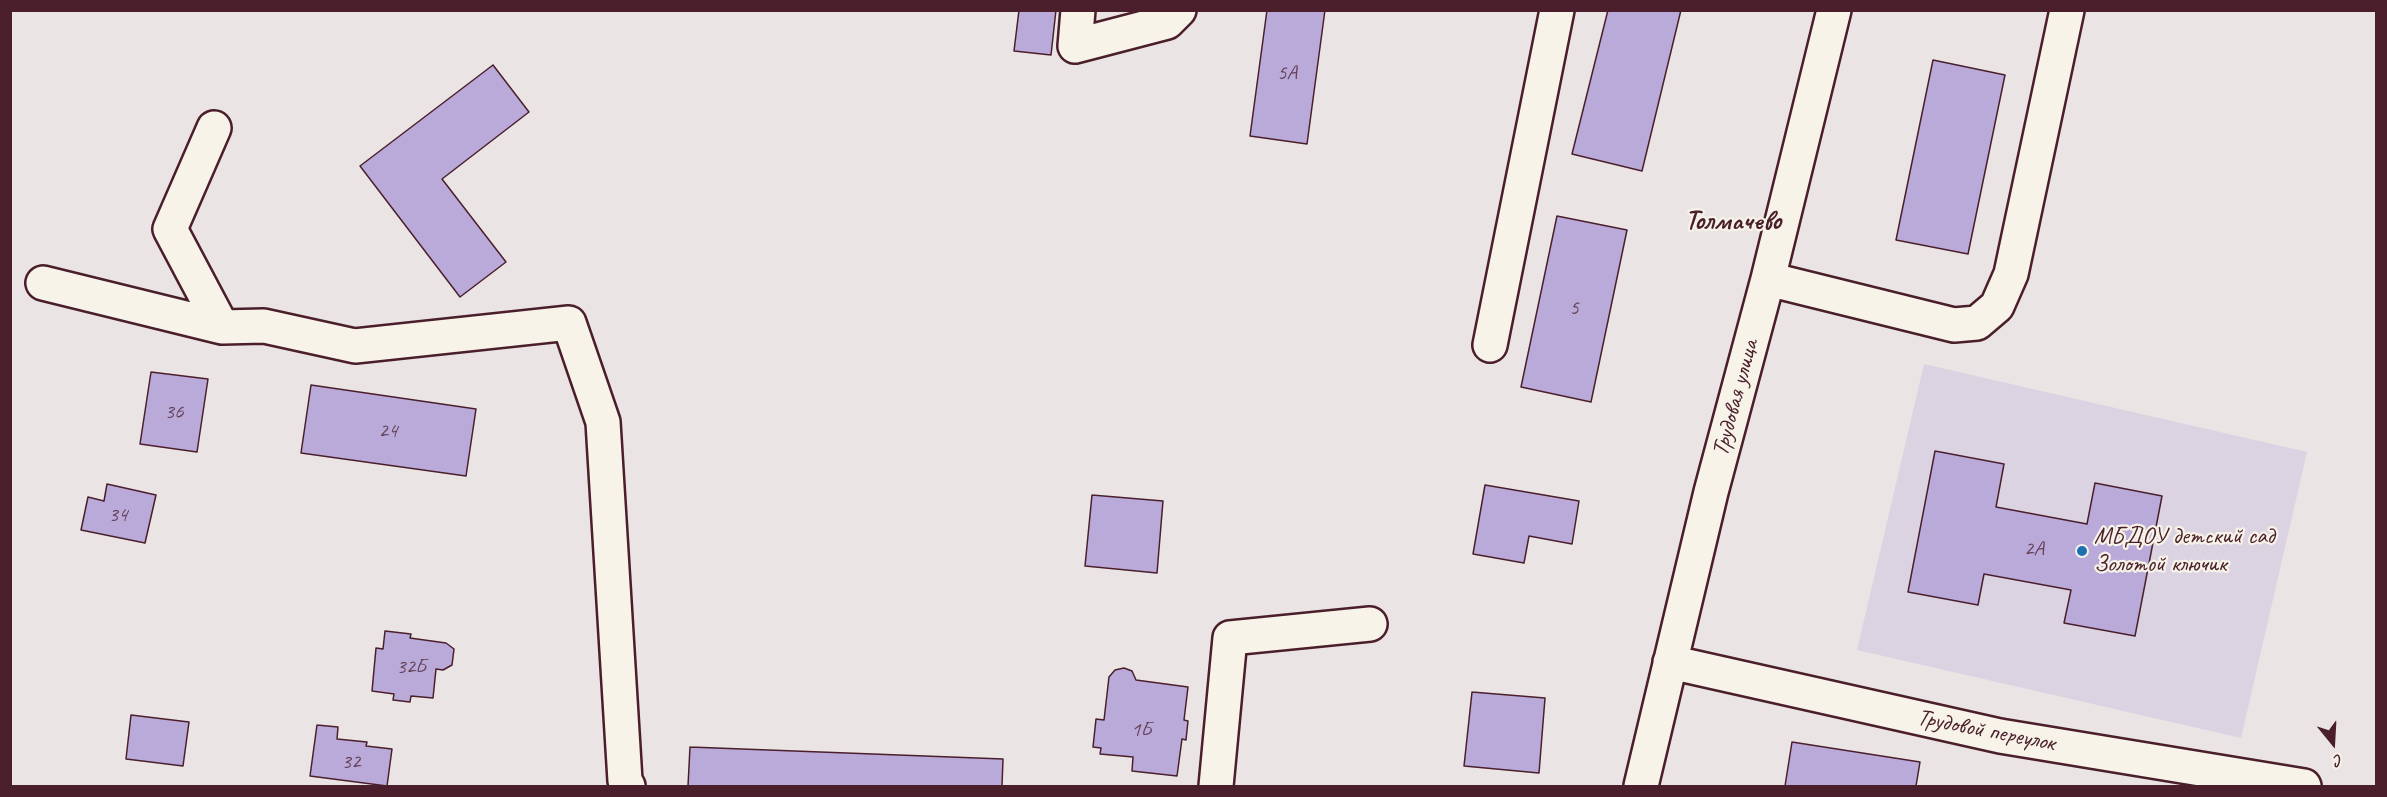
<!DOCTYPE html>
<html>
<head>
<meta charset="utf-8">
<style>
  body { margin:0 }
  #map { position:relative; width:2387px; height:797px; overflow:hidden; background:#ebe4e5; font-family:Caveat,sans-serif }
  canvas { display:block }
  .frame { position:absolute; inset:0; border:12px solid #4a1f2b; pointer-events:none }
  .north { position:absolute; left:2303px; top:713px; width:60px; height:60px; -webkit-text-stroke:4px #f7f3e8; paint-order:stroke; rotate:162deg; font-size:16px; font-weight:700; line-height:24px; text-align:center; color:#4a1f2b }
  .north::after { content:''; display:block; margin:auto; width:21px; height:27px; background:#4a1f2b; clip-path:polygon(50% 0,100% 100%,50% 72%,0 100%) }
</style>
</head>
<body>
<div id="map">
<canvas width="2387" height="797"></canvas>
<div class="frame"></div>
<div class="north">С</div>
</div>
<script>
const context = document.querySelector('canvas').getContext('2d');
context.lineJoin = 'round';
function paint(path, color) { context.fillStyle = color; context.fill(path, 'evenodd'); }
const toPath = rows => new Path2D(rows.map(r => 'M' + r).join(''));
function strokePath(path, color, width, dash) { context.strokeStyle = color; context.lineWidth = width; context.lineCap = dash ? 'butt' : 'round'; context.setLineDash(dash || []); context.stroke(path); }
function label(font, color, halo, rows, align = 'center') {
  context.font = font + ' Caveat,sans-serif'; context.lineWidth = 4.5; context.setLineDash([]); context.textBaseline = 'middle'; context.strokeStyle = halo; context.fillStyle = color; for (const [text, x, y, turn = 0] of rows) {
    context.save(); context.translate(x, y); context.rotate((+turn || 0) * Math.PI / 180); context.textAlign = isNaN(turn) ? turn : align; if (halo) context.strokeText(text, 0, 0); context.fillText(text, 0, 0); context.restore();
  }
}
paint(toPath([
  [1924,364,2307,452,2241,738,1857,650]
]), '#dcd3e2');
const building = toPath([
  [1019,10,1056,10,1051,55,1014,51,1019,10],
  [1267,10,1325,10,1307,144,1250,136,1267,10],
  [1608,10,1681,10,1642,171,1572,154,1608,10],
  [1933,60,2005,75,1968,254,1896,240,1933,60],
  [493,65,529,112,442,179,506,262,460,297,360,166,493,65],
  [1557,216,1627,230,1591,402,1521,387,1557,216],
  [151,372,208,379,197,452,140,444,151,372],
  [311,385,476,409,466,476,301,453,311,385],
  [1935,451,2004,464,1996,507,2087,524,2095,483,2162,496,2135,636,2064,623,2071,590,1984,574,1978,605,1908,592,1935,451],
  [107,484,156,495,145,543,81,530,88,497,104,501,107,484],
  [1485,485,1579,501,1572,544,1529,536,1524,563,1473,554,1485,485],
  [1092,495,1163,501,1157,573,1085,566,1092,495],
  [385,631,411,634,410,638,446,643,454,649,452,665,443,670,436,669,433,698,411,696,410,702,393,700,394,694,372,691,376,648,383,649,385,631],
  [1124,668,1132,671,1136,680,1188,687,1184,720,1188,721,1186,740,1182,739,1177,776,1132,771,1133,757,1100,754,1101,748,1093,747,1096,719,1104,720,1109,677,1115,670,1124,668],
  [1472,692,1545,698,1539,773,1464,766,1472,692],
  [131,715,189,722,183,766,126,759,131,715],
  [317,725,338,727,337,739,367,742,366,746,392,749,387,786,310,776,317,725],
  [1792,742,1920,762,1916,786,1785,786,1792,742],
  [690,747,1003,759,1002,786,688,786,690,747]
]);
paint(building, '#b9aada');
strokePath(building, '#4a1f2b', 1.5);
const minor = toPath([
  [1078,10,1075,46,1167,22,1179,10],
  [214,128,170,229,222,327],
  [1768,279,1954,325,1977,323,1997,306,2011,274,2067,10],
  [43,283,222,327,264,326,355,346,569,323,603,422,625,781,628,786],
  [1490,345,1557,10],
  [1670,662,2000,736,2304,786],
  [1216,786,1230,638,1370,624],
  [1641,786,1711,492,1768,279,1834,10]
]);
strokePath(minor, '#4a1f2b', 38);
strokePath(minor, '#f7f3e8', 33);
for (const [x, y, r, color] of [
  [2082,551,6,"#1f6fb2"]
]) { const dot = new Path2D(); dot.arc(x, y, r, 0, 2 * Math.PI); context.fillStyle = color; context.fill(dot); strokePath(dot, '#f7f3e8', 2); }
label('21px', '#664257', null, [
  ["5А",1287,73],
  ["5",1574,308],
  ["36",174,412],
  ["24",388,431],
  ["34",118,515],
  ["2А",2034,549],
  ["32Б",411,667],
  ["1Б",1141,730],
  ["32",351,762]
]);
label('24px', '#4a1f2b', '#f7f3e8', [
  ["Трудовая улица",1736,398,-75],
  ["Трудовой переулок",1986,731,11]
]);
label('24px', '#4a1f2b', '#f7f3e8', [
  ["МБДОУ детский сад",2094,537],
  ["Золотой ключик",2094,565]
], 'left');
label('bold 27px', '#4a1f2b', '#f7f3e8', [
  ["Толмачево",1733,222]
]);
</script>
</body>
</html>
